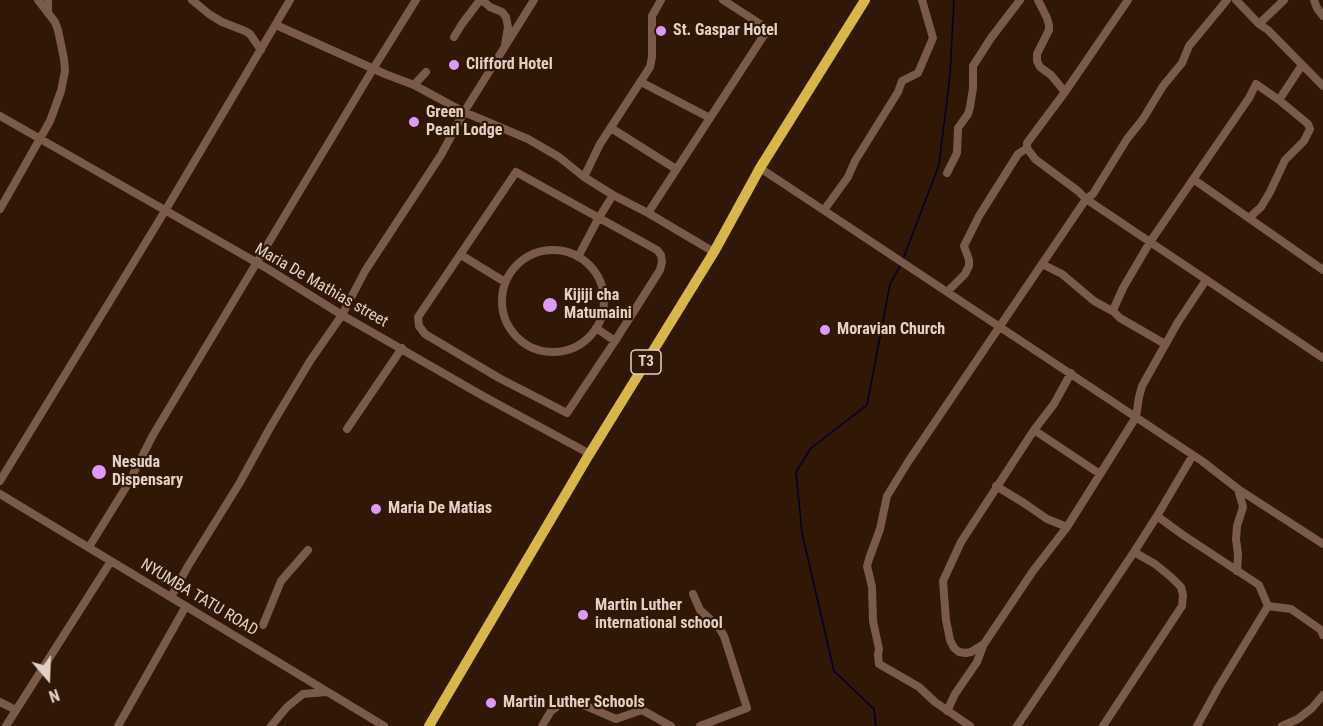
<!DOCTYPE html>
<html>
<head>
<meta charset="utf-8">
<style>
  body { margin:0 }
  #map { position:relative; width:1323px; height:726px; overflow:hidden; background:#301706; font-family:"Roboto Condensed",sans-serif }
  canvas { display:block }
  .north { position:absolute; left:18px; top:648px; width:60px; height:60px; -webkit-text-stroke:4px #301706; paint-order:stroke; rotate:161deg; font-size:16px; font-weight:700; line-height:24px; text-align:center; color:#e3d1c7 }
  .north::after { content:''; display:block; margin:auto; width:21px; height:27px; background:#e3d1c7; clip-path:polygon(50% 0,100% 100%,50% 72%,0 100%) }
</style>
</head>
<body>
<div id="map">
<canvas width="1323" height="726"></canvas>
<div class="north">N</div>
</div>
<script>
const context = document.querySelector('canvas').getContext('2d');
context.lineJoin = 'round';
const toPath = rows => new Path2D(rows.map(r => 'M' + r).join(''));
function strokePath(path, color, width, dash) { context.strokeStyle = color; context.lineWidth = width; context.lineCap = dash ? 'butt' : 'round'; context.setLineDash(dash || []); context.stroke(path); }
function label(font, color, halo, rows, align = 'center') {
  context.font = font + ' "Roboto Condensed",sans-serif'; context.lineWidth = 4.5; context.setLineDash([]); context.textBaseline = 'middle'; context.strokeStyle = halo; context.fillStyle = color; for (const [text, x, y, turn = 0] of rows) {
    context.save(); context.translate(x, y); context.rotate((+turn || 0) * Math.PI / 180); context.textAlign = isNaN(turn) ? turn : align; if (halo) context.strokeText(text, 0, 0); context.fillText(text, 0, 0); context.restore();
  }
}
strokePath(toPath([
  [903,259,939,165,950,75,954,0],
  [876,726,874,709,834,671,802,533,796,472,811,448,867,405,890,284,900,266]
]), '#00002c', 1.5);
strokePath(toPath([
  [48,0,48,13],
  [192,0,209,14,222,22,245,31,250,34,261,50],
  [482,0,490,7,502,12,506,17,508,27,505,45],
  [1038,0,1047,18,1049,25,1049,30,1037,54,1037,61,1040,67,1051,75,1065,92],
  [1227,0,1189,46,1182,63,1163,86,1143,119,1127,139,1093,194,1086,199,1323,358],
  [1236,0,1259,24,1268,30,1323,86],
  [1314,0,1317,8,1323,16],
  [1259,24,1284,0],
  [276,25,385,74,414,85,464,112,528,139,559,157,584,177,613,195,648,213,714,252],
  [454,37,462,24,480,0],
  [641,82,710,118],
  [414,85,426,72],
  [1279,100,1302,65],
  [0,116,268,269,342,315,483,396,590,454],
  [611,128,676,169],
  [760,168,1202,461,1238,489,1323,544],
  [516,172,657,250,661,255,662,262,660,270,615,341,567,413,499,378,425,334,419,326,418,317,516,172],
  [947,173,957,153,958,128,968,114,970,107,973,88,973,66,991,38,1020,0],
  [584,177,600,144,650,67,652,57,652,16,661,0],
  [1193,179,1323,270],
  [0,209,50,121,61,91,65,71,64,59,58,30,55,22,38,0],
  [824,210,848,177,855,161,898,92,902,81,918,73,933,38,922,0],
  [648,213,768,29,723,0],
  '502 301a51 51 0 1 1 102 0a51 51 0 1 1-102 0Z',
  [461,255,505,282],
  [578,257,598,219,613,195],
  [1042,264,1062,274,1094,301,1114,312],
  [947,292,965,274,969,266,969,260,964,246,979,216,1018,154,1027,148],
  [596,328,615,341],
  [1165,344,1120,318,1114,312,1114,308,1123,288,1150,242,1249,98,1256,84,1279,100,1308,124,1310,129,1304,141,1285,160,1270,192,1261,207,1249,218],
  [1071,373,1054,404,1034,430,961,542,943,581,946,620,950,640,954,648,959,652,966,653,971,652,984,644,1033,571,1067,527,1136,417,1139,397,1142,386,1178,322,1206,280],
  [347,429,402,348],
  [1034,430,1100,474],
  [0,481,165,211,290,0],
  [996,486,1024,503,1047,519,1067,527],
  [0,494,384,726],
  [1157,516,1183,535,1259,585,1268,606,1291,609,1321,630,1323,635],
  [89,547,128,484,153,435,373,69,416,0],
  [1237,571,1238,554,1236,539,1237,526,1243,507,1238,489],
  [693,594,700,610,718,626,724,636,747,708,700,726],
  [171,597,188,566,239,484,271,426,310,361,342,315,365,271,441,155,464,112,534,0],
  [263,625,281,581,308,550],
  [0,702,16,710],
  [947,711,955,694,977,662,983,646],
  [6,726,111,561],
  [118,726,186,606],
  [271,726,287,707,303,694,327,692],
  [542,726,551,711,559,705,579,703,616,719,642,710,671,726],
  [970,726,935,702,919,687,879,664,878,655,879,649,873,621,872,587,867,566,869,559,880,529,887,496,908,462,1086,199,1078,191,1035,159,1027,148,1027,143,1065,92,1128,0],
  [1017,726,1134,552,1157,516,1193,455],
  [1103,726,1182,606,1183,595,1181,587,1171,577,1155,564,1134,552],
  [1197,726,1218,688,1268,606],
  [1282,726,1298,719,1312,708,1323,695]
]), '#7a5b49', 8);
strokePath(toPath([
  [429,726,587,458,714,252,760,168,865,0]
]), '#d7b747', 10);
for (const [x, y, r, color] of [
  [661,31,6,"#db9af6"],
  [454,65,6,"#db9af6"],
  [414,122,6,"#db9af6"],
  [550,305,8,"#db9af6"],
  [825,330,6,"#db9af6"],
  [99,472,8,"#db9af6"],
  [376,509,6,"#db9af6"],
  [583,615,6,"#db9af6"],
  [491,703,6,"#db9af6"]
]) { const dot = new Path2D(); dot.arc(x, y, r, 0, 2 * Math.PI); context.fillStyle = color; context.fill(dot); strokePath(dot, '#301706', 2); }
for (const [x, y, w] of [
  [646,362,30]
]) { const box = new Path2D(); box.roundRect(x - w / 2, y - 12, w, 24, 4.5); context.fillStyle = '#301706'; context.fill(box); strokePath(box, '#e3d1c7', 1.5); }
label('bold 15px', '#e3d1c7', null, [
  ["T3",646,362]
]);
label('bold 16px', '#e3d1c7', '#301706', [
  ["St. Gaspar Hotel",673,31],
  ["Clifford Hotel",466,65],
  ["Green",426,113],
  ["Pearl Lodge",426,131],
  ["Kijiji cha",564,296],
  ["Matumaini",564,314],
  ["Moravian Church",837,330],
  ["Nesuda",112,463],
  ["Dispensary",112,481],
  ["Maria De Matias",388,509],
  ["Martin Luther",595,606],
  ["international school",595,624],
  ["Martin Luther Schools",503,703]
], 'left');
label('16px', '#e3d1c7', '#301706', [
  ["Maria De Mathias street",321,286,30],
  ["NYUMBA TATU ROAD",199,598,31]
]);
</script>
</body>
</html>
